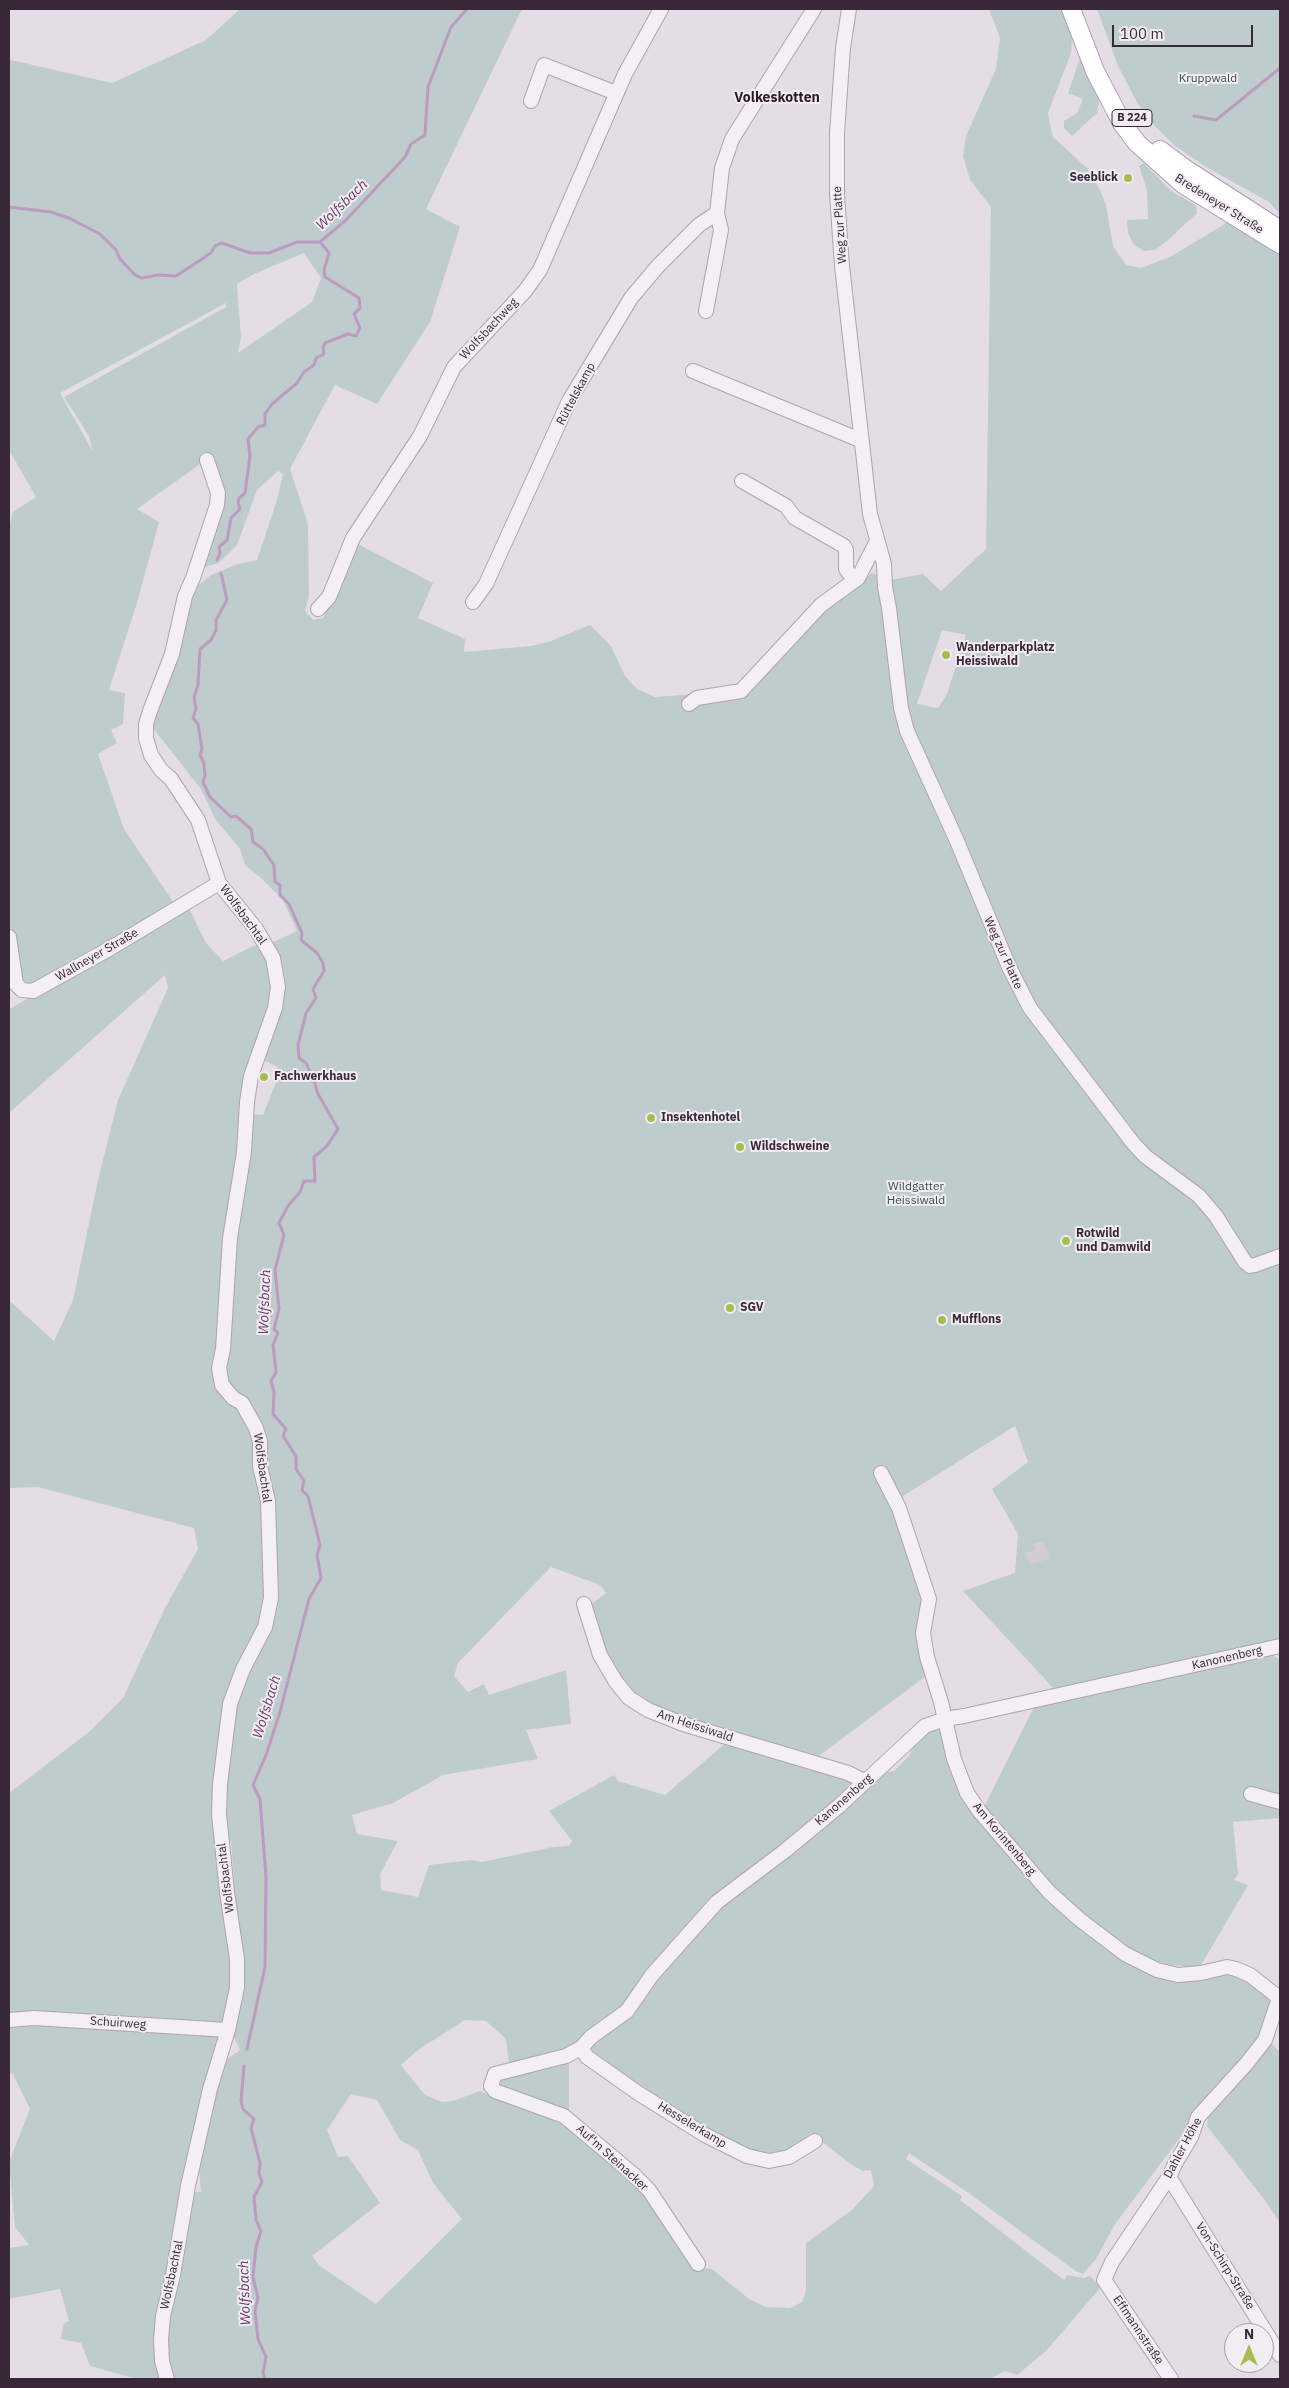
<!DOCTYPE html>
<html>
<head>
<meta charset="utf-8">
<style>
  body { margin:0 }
  #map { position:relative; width:1289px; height:2388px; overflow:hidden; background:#e5dde5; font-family:"IBM Plex Sans",sans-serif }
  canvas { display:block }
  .frame { position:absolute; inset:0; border:10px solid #392839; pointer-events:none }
  .north { position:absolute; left:1224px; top:2323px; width:50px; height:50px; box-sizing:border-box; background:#f2ecf3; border:1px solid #a89ea9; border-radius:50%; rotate:0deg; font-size:14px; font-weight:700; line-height:20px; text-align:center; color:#392839 }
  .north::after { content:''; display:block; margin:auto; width:18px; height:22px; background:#a5bd4e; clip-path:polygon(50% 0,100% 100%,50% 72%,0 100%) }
  .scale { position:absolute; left:1112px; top:25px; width:141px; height:22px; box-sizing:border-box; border:2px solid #392839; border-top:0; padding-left:6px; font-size:15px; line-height:18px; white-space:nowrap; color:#392839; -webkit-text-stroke:4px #f2ecf3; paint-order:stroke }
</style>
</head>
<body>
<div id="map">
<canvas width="1289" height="2388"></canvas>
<div class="frame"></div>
<div class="north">N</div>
<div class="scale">100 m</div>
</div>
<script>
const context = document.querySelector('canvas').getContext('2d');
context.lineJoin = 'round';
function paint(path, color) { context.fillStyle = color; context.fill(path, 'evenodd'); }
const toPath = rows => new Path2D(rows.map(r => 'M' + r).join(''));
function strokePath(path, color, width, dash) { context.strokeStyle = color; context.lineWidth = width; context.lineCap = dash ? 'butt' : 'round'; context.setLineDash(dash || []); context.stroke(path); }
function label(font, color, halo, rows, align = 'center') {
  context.font = font + ' "IBM Plex Sans",sans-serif'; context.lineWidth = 4; context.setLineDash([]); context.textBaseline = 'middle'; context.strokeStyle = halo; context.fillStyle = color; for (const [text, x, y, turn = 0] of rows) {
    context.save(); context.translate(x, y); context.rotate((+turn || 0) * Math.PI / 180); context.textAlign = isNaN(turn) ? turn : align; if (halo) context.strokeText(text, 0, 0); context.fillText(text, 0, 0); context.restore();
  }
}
paint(toPath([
  [1043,1541,1049,1559,1030,1565,1026,1553,1035,1550,1034,1544]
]), '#d5cbd5');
paint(toPath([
  [240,9,522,9,426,209,460,227,430,322,377,404,335,385,290,469,308,524,309,596,305,611,313,620,323,618,338,588,356,543,433,583,418,618,465,639,464,652,531,646,551,641,590,625,611,646,625,676,637,689,655,697,695,694,697,702,742,696,825,606,872,573,891,580,923,574,941,591,986,549,991,207,970,180,963,156,966,136,996,69,1000,38,989,9,1065,9,1072,35,1071,53,1048,113,1050,125,1053,137,1087,168,1100,190,1106,205,1113,246,1126,265,1141,268,1170,257,1228,222,1280,253,1280,1641,1057,1692,963,1591,1015,1573,1018,1534,992,1489,1028,1462,1015,1426,892,1503,926,1602,921,1634,929,1674,808,1764,849,1778,854,1784,843,1797,785,1846,742,1879,715,1895,656,1962,623,2008,569,2051,569,2112,564,2119,608,2153,609,2160,624,2173,636,2180,651,2196,698,2267,712,2269,749,2299,766,2307,790,2308,802,2302,806,2291,806,2243,852,2210,874,2186,871,2170,863,2171,852,2165,811,2133,788,2153,774,2156,750,2152,729,2143,625,2080,589,2054,588,2046,635,2009,689,1938,718,1907,790,1852,880,1773,894,1771,910,1755,913,1741,927,1729,940,1725,942,1727,958,1778,969,1804,1024,1868,1057,1903,1098,1937,1144,1967,1179,1977,1227,1971,1245,1976,1258,1984,1269,1998,1270,2004,1265,2024,1257,2042,1193,2114,1186,2130,1115,2224,1096,2259,1083,2274,1077,2272,967,2192,909,2153,906,2159,962,2196,960,2200,1064,2280,1067,2275,1084,2278,1090,2276,1101,2287,1046,2351,1017,2375,1005,2371,990,2379,171,2379,165,2361,163,2339,165,2317,176,2275,191,2192,201,2192,198,2156,213,2086,223,2062,240,2050,231,2031,240,1992,241,1960,231,1893,234,1879,231,1841,215,1842,234,1968,234,1984,224,2024,218,2028,35,2015,9,2015,9,1793,89,1732,123,1698,165,1608,198,1549,194,1528,38,1487,9,1488,9,1300,54,1341,73,1300,98,1180,118,1100,168,988,165,975,9,1113,9,1009,110,953,187,904,206,943,223,961,253,946,271,943,297,931,283,900,260,877,245,865,240,849,215,819,201,789,152,727,155,704,175,658,191,591,211,575,238,564,257,560,277,500,283,474,278,471,257,490,237,545,219,563,201,568,223,502,210,457,137,509,159,522,137,603,109,690,125,693,123,724,111,730,117,743,98,754,124,829,176,906,34,988,22,986,16,977,9,918,9,527,13,512,36,497,9,450,9,55,11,60,112,83,206,40],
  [304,253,321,278,312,302,238,353,241,337,237,284,254,274],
  [226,303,226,307,64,397,89,436,93,452,60,393],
  [942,630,966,635,947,694,938,708,917,704],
  [254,1056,278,1067,275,1073,279,1075,263,1115,243,1113,243,1090],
  [1043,1541,1049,1559,1030,1564,1026,1553,1036,1550,1034,1544],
  [551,1567,600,1585,606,1593,590,1605,602,1649,614,1672,639,1699,669,1715,735,1735,665,1795,618,1781,614,1775,549,1811,572,1841,569,1846,553,1847,482,1862,471,1860,429,1865,418,1897,381,1890,380,1874,398,1841,357,1834,352,1815,393,1803,443,1775,538,1759,526,1730,571,1724,566,1670,489,1695,484,1684,468,1692,454,1676,458,1663],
  [465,2020,486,2021,506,2039,510,2072,496,2075,493,2097,480,2091,453,2101,442,2102,425,2095,401,2065,418,2050],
  [351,2094,377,2100,400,2140,418,2150,433,2183,462,2219,376,2304,320,2266,312,2256,380,2203,348,2156,338,2157,327,2130],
  [1097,9,1280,9,1280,214,1269,202,1206,167,1174,145,1153,124,1138,104,1118,66],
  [1081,55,1100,94,1097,113,1072,136,1064,128,1064,121,1077,113,1083,99,1068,93],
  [1144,163,1171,191,1196,205,1197,213,1167,241,1155,250,1144,251,1134,245,1128,233,1127,220,1148,219,1147,190,1139,166],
  [1268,1652,1280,1660,1280,1818,1233,1822,1238,1874,1234,1880,1248,1885,1200,1967,1170,1965,1141,1957,1101,1933,1067,1905,982,1811,1036,1703],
  [9,2023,220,2035,223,2039,213,2055,171,2266,165,2379,137,2379,90,2366,81,2343,61,2339,64,2323,69,2321,60,2289,9,2299,9,2248,29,2245,15,2227,9,2162,30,2109,13,2074,9,2073],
  [1270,2042,1280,2052,1280,2223,1267,2203,1207,2126,1209,2110]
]), '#bfccce');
strokePath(toPath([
  [1194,116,1216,120,1280,68],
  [9,207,51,212,69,218,100,234,116,250,120,259,135,275,142,278,158,275,176,276,211,253,215,246,222,243,250,253,269,253,297,242,320,242],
  [320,242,346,220,405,157,411,144,425,135,428,87,451,27,467,9],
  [217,560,220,553,219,547,227,540,231,518,240,509,238,503,239,498,245,493,250,456,248,439,258,427,265,425,265,414,272,404,297,383,304,372,314,365,316,358,324,354,323,347,325,343,348,334,356,336,360,328,354,314,360,308,359,298,325,277,324,270,329,253,320,242],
  [221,573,227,600,216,620,216,630,211,640,200,649,198,685,194,697,196,709,193,718,198,724,202,749,200,755,204,763,205,776,203,782,210,797,231,817,236,816,251,829,253,842,263,849,274,865,275,882,280,885,280,895,289,904,302,933,301,940,317,953,323,963,324,971,313,989,316,998,306,1013,298,1045,299,1058,306,1063,314,1081,318,1094,338,1129,327,1146,314,1157,315,1181,304,1181,300,1192,288,1206,279,1223,284,1235,275,1270,279,1309,274,1329,278,1333,273,1345,276,1372,271,1381,274,1392,273,1414,286,1429,283,1436,296,1456,296,1469,304,1481,302,1490,308,1496,320,1545,317,1555,321,1578,309,1599,280,1712,266,1755,253,1785,260,1799,266,1877,265,1967,247,2049],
  [244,2066,241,2101,243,2109,254,2119,251,2128,260,2163,259,2173,262,2182,254,2197,256,2220,261,2231,256,2247,253,2277,258,2298,255,2311,258,2339,266,2357,263,2373,265,2379]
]), '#bd9bc1', 3);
const minor = toPath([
  [849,9,843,48,837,133,837,194,842,266,870,514,884,564,885,587,889,608,901,708,907,731,957,841,1009,967,1030,1008,1133,1143,1145,1156,1199,1196,1216,1216,1245,1262,1250,1266,1255,1265,1280,1256],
  [531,101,544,65,616,93],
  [706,311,721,230,717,213],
  [693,371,860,440],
  [742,481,786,506,795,518,844,546,846,550,846,569,851,576,858,578],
  [473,602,486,584,569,401,631,298,658,266,699,225,717,213,722,168,732,139,814,9],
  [318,609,329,597,353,538,420,436,454,367,525,291,540,270,625,74,661,9],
  [689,704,697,698,741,691,821,605,858,578,877,541],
  [9,937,16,984,22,990,33,991,109,949,219,883],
  [881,1473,899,1508,929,1599,923,1633,927,1657,941,1702,954,1759,967,1793,980,1812,1049,1892,1079,1919,1125,1954,1157,1970,1178,1975,1201,1973,1227,1967,1236,1969,1250,1975,1278,1997],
  [584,1604,600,1655,616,1682,629,1698,648,1710,683,1724,848,1773,864,1781],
  [1251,1794,1280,1802],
  [9,2020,34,2018,228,2030],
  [581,2048,587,2057,638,2093,705,2135,747,2156,769,2161,789,2157,815,2141],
  [1169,2177,1280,2355],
  [698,2264,649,2190,633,2174,564,2116,495,2091,491,2086,495,2074,566,2056,581,2048,591,2037,627,2011,652,1975,717,1902,786,1850,839,1806,925,1726,945,1719,964,1716,1280,1646],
  [167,2379,162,2361,161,2340,163,2316,173,2275,188,2186,210,2089,228,2030,237,1988,237,1959,227,1892,219,1814,220,1784,230,1704,243,1669,265,1627,271,1598,268,1501,260,1466,260,1441,256,1428,242,1403,233,1398,222,1385,219,1368,223,1349,230,1238,244,1152,247,1102,251,1076,275,1008,278,987,273,958,256,929,219,883,198,820,171,779,161,770,151,755,146,738,146,724,150,711,172,654,185,596,193,578,217,505,218,493,207,460],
  [1171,2379,1104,2280,1112,2262,1169,2177,1176,2162,1191,2137,1198,2117,1247,2063,1265,2040,1280,1995]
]);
const major = toPath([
  [1071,9,1095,71,1122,123,1137,143,1183,184,1280,244],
  [1160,150,1184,168,1280,230]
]);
strokePath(minor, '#aea3ae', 16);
strokePath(major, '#ae9daf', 20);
strokePath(minor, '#f4eff4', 14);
strokePath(major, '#fff', 18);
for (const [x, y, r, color] of [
  [1128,178,5,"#a5bd4e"],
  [946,655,5,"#a5bd4e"],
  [264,1077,5,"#a5bd4e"],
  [651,1118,5,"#a5bd4e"],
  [740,1147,5,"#a5bd4e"],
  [1066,1241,5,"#a5bd4e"],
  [730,1308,5,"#a5bd4e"],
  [942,1320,5,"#a5bd4e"]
]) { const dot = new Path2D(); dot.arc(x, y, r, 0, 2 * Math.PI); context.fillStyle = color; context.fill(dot); strokePath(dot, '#f2ecf3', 2); }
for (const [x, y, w] of [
  [1132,118,40]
]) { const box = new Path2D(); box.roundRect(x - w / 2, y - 8.5, w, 17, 4); context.fillStyle = '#f2ecf3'; context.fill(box); strokePath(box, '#392839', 1); }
label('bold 11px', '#392839', null, [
  ["B 224",1132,118]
]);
label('12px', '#374e53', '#f2ecf3', [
  ["Kruppwald",1208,79],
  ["Wildgatter",916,1187],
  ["Heissiwald",916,1201]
]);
label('bold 12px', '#392839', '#f2ecf3', [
  ["Seeblick",1118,178,"right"],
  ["Wanderparkplatz",956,648],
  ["Heissiwald",956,662],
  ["Fachwerkhaus",274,1077],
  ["Insektenhotel",661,1118],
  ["Wildschweine",750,1147],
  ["Rotwild",1076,1234],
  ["und Damwild",1076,1248],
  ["SGV",740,1308],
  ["Mufflons",952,1320]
], 'left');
label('12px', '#392839', '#f2ecf3', [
  ["Bredeneyer Straße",1219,204,32],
  ["Weg zur Platte",840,225,-94],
  ["Wolfsbachweg",489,329,-47],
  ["Rüttelskamp",576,394,-62],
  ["Wolfsbachtal",243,915,54],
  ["Weg zur Platte",1003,953,66],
  ["Wallneyer Straße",97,955,-30],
  ["Wolfsbachtal",262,1468,82],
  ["Kanonenberg",1227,1658,-13],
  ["Am Heissiwald",695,1726,18],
  ["Kanonenberg",844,1800,-41],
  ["Am Korintenberg",1004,1839,50],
  ["Wolfsbachtal",226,1878,-97],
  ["Schuirweg",118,2023,4],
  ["Hesselerkamp",692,2125,31],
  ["Dahler Höhe",1183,2148,-62],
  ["Auf'm Steinacker",612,2158,42],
  ["Von-Schirp-Straße",1225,2266,58],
  ["Wolfsbachtal",172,2275,-78],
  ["Effmannstraße",1138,2330,56]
]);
label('bold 14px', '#2a1a2a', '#f2ecf3', [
  ["Volkeskotten",777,98]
]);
label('italic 14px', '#653768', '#f2ecf3', [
  ["Wolfsbach",342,205,-44],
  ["Wolfsbach",265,1302,-88],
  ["Wolfsbach",267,1707,-73],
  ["Wolfsbach",245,2293,-92]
]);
</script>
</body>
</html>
